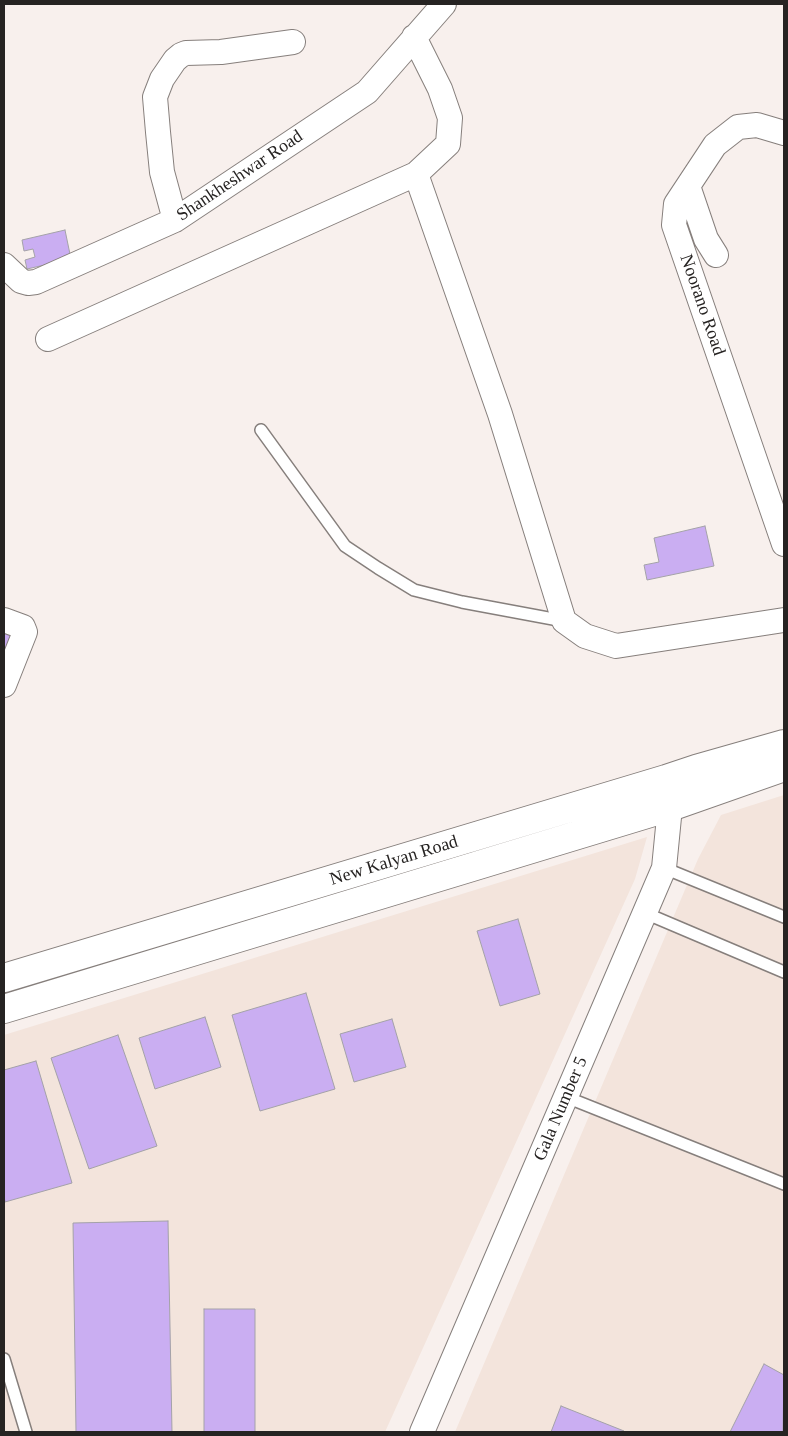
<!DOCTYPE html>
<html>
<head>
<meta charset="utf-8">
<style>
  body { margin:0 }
  #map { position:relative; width:788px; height:1436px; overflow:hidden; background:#f8f0ed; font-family:"Times New Roman",serif }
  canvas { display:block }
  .frame { position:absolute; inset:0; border:5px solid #262322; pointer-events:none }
</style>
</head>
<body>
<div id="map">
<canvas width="788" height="1436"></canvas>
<div class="frame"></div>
</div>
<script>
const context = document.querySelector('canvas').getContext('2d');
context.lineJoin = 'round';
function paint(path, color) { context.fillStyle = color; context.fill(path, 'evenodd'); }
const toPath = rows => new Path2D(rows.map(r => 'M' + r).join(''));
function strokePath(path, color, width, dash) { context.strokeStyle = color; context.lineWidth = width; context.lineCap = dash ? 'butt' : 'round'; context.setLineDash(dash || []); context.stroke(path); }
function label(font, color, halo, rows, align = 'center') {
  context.font = font + ' "Times New Roman",serif'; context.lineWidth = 4; context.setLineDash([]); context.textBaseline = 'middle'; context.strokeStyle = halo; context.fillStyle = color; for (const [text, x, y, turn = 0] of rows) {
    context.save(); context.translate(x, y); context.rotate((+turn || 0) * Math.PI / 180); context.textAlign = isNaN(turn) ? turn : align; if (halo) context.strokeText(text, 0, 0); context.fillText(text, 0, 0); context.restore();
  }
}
paint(toPath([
  [784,795,784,1432,455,1432,698,859,721,815],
  [647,837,635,879,385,1432,4,1432,4,1035]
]), '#f3e4dc');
const building = toPath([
  [65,230,71,259,27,269,25,260,35,257,33,249,24,251,22,240,65,230],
  [705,526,714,566,647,580,644,565,659,562,654,538,705,526],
  [4,624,19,630,4,667,4,624],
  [518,919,540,994,500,1006,477,931,518,919],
  [306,993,335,1089,260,1111,232,1015,306,993],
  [205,1017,221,1067,155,1089,139,1038,205,1017],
  [392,1019,406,1067,354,1082,340,1034,392,1019],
  [118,1035,157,1146,89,1169,51,1058,118,1035],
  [36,1061,72,1183,5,1202,4,1196,4,1070,36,1061],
  [168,1221,172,1432,76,1432,73,1223,168,1221],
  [204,1309,255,1309,255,1432,204,1432,204,1309],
  [764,1364,784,1375,783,1432,730,1432,764,1364],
  [561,1406,624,1431,551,1432,561,1406]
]);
paint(building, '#caaef2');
strokePath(building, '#a4a2a8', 1);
const lane = toPath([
  [261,430,345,546,378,568,414,590,462,602,564,621],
  [664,868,784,917],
  [645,913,784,972],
  [566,1097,784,1184],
  [4,1359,26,1432]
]);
const street = toPath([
  [784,133,757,125,738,127,715,145,676,204,674,225,784,544],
  [416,174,500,414,564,621,585,636,616,646,784,620],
  [688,186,706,239,716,255],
  [175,220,162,172,158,132,155,97,162,79,175,60,181,55,186,53,221,52,293,42],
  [4,265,21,281,28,283,36,282,175,220,367,92,444,4],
  [48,339,416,174,448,144,450,118,440,89,414,37],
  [4,620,23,627,25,632,4,685],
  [422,1432,664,868,670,807,667,791]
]);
const secondary = toPath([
  [4,978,666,779,696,769,784,744],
  [4,1009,670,807,784,767]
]);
strokePath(lane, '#867f7c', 14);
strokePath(street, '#867f7c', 26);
strokePath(secondary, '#867f7c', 30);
strokePath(lane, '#fff', 11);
strokePath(street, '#fff', 24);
strokePath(secondary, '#fff', 28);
label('18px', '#262322', '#fff', [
  ["Shankheshwar Road",240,176,-34],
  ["Noorano Road",702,305,71],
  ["New Kalyan Road",394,861,-17],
  ["Gala Number 5",561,1109,-67]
]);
</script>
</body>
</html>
